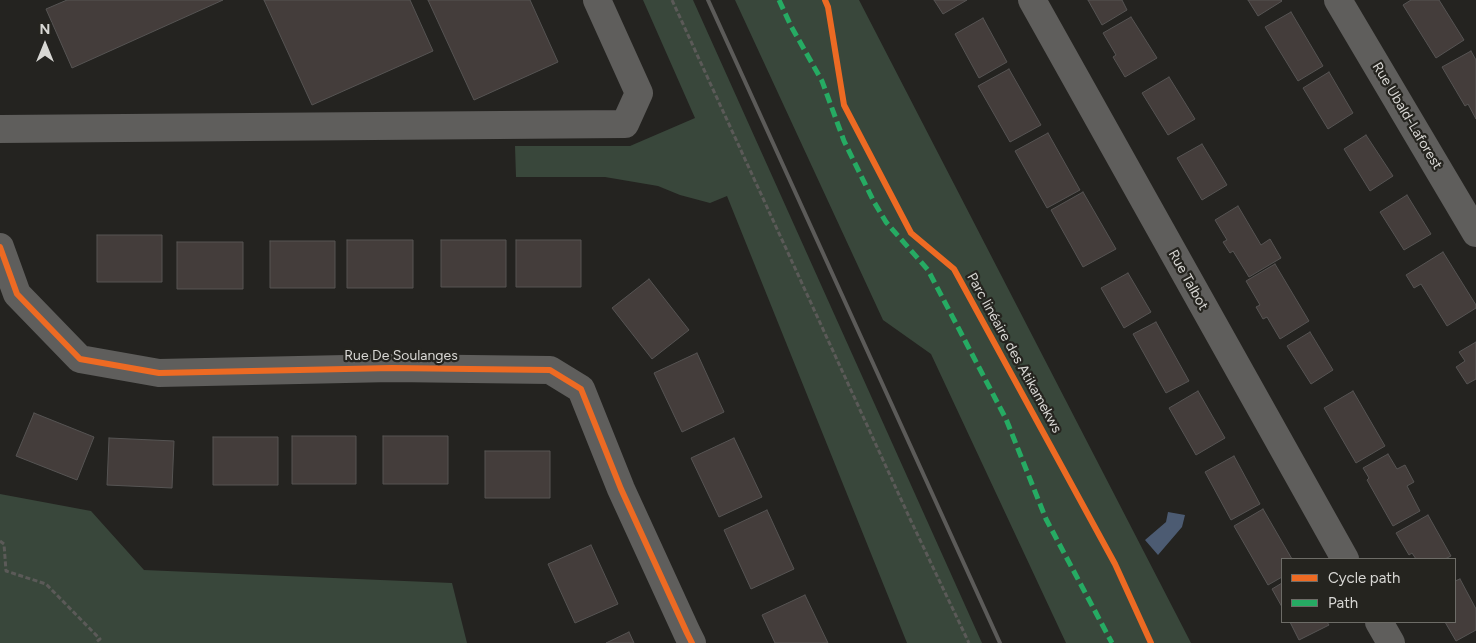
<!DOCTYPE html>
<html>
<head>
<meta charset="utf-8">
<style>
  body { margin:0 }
  #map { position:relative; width:1476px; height:643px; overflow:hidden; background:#242320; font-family:Figtree,sans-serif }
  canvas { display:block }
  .legend { position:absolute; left:1281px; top:558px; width:175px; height:65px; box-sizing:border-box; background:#25241f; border:1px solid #6d6c67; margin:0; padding:6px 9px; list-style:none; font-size:15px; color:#d8d7d4 }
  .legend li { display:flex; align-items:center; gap:10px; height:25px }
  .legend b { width:25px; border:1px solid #6d6c67 }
  .north { position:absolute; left:20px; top:20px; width:50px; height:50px; -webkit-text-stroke:4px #25241f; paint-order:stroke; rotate:0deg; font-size:14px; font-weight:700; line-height:20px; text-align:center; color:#d8d7d4 }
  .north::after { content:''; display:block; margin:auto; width:18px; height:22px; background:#d8d7d4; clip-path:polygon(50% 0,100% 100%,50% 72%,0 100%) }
</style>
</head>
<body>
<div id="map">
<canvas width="1476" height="643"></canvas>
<ul class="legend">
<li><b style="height:6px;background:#ed6a23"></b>Cycle path</li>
<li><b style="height:6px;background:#26ab63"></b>Path</li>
</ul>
<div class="north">N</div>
</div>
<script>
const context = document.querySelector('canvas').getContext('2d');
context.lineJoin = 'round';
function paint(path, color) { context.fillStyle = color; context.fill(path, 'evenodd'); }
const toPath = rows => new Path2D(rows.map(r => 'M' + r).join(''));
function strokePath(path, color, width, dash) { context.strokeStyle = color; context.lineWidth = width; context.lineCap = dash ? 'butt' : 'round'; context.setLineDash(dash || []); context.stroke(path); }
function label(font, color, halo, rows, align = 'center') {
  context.font = font + ' Figtree,sans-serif'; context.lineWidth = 4.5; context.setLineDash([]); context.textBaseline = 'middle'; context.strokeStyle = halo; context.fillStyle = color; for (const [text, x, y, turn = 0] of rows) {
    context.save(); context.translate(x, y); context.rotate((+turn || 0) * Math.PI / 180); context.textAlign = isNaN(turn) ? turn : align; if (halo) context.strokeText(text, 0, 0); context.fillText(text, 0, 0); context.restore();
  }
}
paint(toPath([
  [643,0,693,0,982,643,907,643,727,196,710,203,680,195,658,186,605,177,516,177,515,146,630,146,695,118],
  [735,0,859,0,1191,643,1066,643,931,354,883,320],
  [0,494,91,511,144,570,452,583,467,643,0,643]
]), '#39473b');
paint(toPath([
  [1168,512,1185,515,1182,527,1158,555,1145,540,1166,522]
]), '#4c5b72');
const building = toPath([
  [67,0,223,0,72,68,46,9,67,0],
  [264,0,410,0,433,51,312,105,264,0],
  [428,0,530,0,558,62,474,100,428,0],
  [934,0,967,0,943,14,934,0],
  [1088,0,1122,0,1127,10,1102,25,1088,0],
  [1248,0,1281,0,1282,1,1258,16,1248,0],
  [1411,0,1439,0,1464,40,1436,58,1403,5,1411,0],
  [1291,12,1323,66,1298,81,1265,27,1291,12],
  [1131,17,1157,58,1125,77,1113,57,1116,55,1103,33,1131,17],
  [983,18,1007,62,979,78,955,34,983,18],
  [1471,51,1476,60,1476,119,1468,104,1465,106,1442,67,1471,51],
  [1009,69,1041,125,1010,142,978,86,1009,69],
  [1329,72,1353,113,1328,129,1303,88,1329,72],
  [1169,77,1195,119,1168,135,1142,93,1169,77],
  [1048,133,1080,190,1047,208,1015,151,1048,133],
  [1366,135,1393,176,1370,191,1344,149,1366,135],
  [1202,144,1227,185,1202,200,1177,158,1202,144],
  [1083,192,1116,249,1083,267,1051,210,1083,192],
  [1407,195,1431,234,1404,250,1380,212,1407,195],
  [1238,206,1261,245,1270,239,1281,258,1249,277,1233,251,1230,253,1223,242,1227,240,1215,220,1238,206],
  [97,235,162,235,162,282,97,282,97,235],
  [347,240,413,240,413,288,347,288,347,240],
  [441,240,506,240,506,287,441,287,441,240],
  [516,240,581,240,581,287,516,287,516,240],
  [270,241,335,241,335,288,270,288,270,241],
  [177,242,243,242,243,289,177,289,177,242],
  [1443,252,1476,305,1476,308,1447,326,1421,284,1414,288,1406,275,1443,252],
  [1275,264,1309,321,1280,339,1267,317,1263,319,1256,307,1260,305,1246,281,1275,264],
  [1128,273,1151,312,1124,328,1101,288,1128,273],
  [649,279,689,330,652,359,612,308,649,279],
  [1156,322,1189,381,1166,393,1133,334,1156,322],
  [1310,332,1333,370,1311,384,1287,346,1310,332],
  [1476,342,1476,379,1467,384,1456,367,1465,361,1459,352,1476,342],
  [697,353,724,412,682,432,654,373,697,353],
  [1198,391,1225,438,1196,455,1169,408,1198,391],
  [1353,391,1385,446,1356,463,1324,408,1353,391],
  [34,413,94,437,77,480,16,456,34,413],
  [292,436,356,436,356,484,292,484,292,436],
  [383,436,448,436,448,484,383,484,383,436],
  [213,437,278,437,278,485,213,485,213,437],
  [109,438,174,441,172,488,107,485,109,438],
  [734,438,762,497,719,517,691,458,734,438],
  [485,451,550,451,550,498,485,498,485,451],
  [1388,454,1397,469,1405,465,1414,482,1407,486,1420,511,1393,526,1367,480,1369,478,1363,468,1388,454],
  [1234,456,1260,504,1231,520,1205,472,1234,456],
  [1263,509,1292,559,1282,559,1282,577,1268,585,1234,526,1263,509],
  [767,510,794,569,751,589,724,530,767,510],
  [1428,515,1451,556,1445,559,1416,559,1412,553,1409,555,1396,533,1428,515],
  [591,545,618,604,575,623,548,564,591,545],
  [1460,579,1476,609,1476,630,1456,641,1445,622,1455,622,1455,581,1460,579],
  [1282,583,1282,607,1272,589,1282,583],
  [805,595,828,643,775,643,762,615,805,595],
  [1290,622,1327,622,1329,625,1299,640,1290,622],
  [629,632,634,643,606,643,629,632]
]);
paint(building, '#443d3b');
strokePath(building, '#565453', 1);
strokePath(toPath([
  [672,0,911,521,969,643],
  [0,541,4,544,6,571,46,584,100,639,95,643]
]), '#5b5a58', 3, [5, 2.5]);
strokePath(toPath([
  [1032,0,1345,559],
  [1338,0,1476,233],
  [0,129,625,124,639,93,597,0],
  [0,247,17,294,80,359,159,373,392,368,550,370,581,389,621,489,687,633,692,643],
  [1379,622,1391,643]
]), '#5f5e5c', 28);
strokePath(toPath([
  [708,0,1000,643]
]), '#5c5b59', 4);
strokePath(toPath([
  [779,0,791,26,822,81,844,141,874,202,886,222,928,270,1006,419,1046,519,1112,643]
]), '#26ab63', 5, [10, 5]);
strokePath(toPath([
  [825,0,828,7,844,105,911,233,954,269,1115,564,1151,643],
  [0,247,17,294,80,359,159,373,392,368,550,370,581,389,621,489,687,633,692,643]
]), '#ed6a23', 6);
label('14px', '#d8d7d4', '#25241f', [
  ["Rue Ubald-Laforest",1407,116,59],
  ["Rue Talbot",1188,280,61],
  ["Parc linéaire des Atikamekws",1014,353,61],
  ["Rue De Soulanges",401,356]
]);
</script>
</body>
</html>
